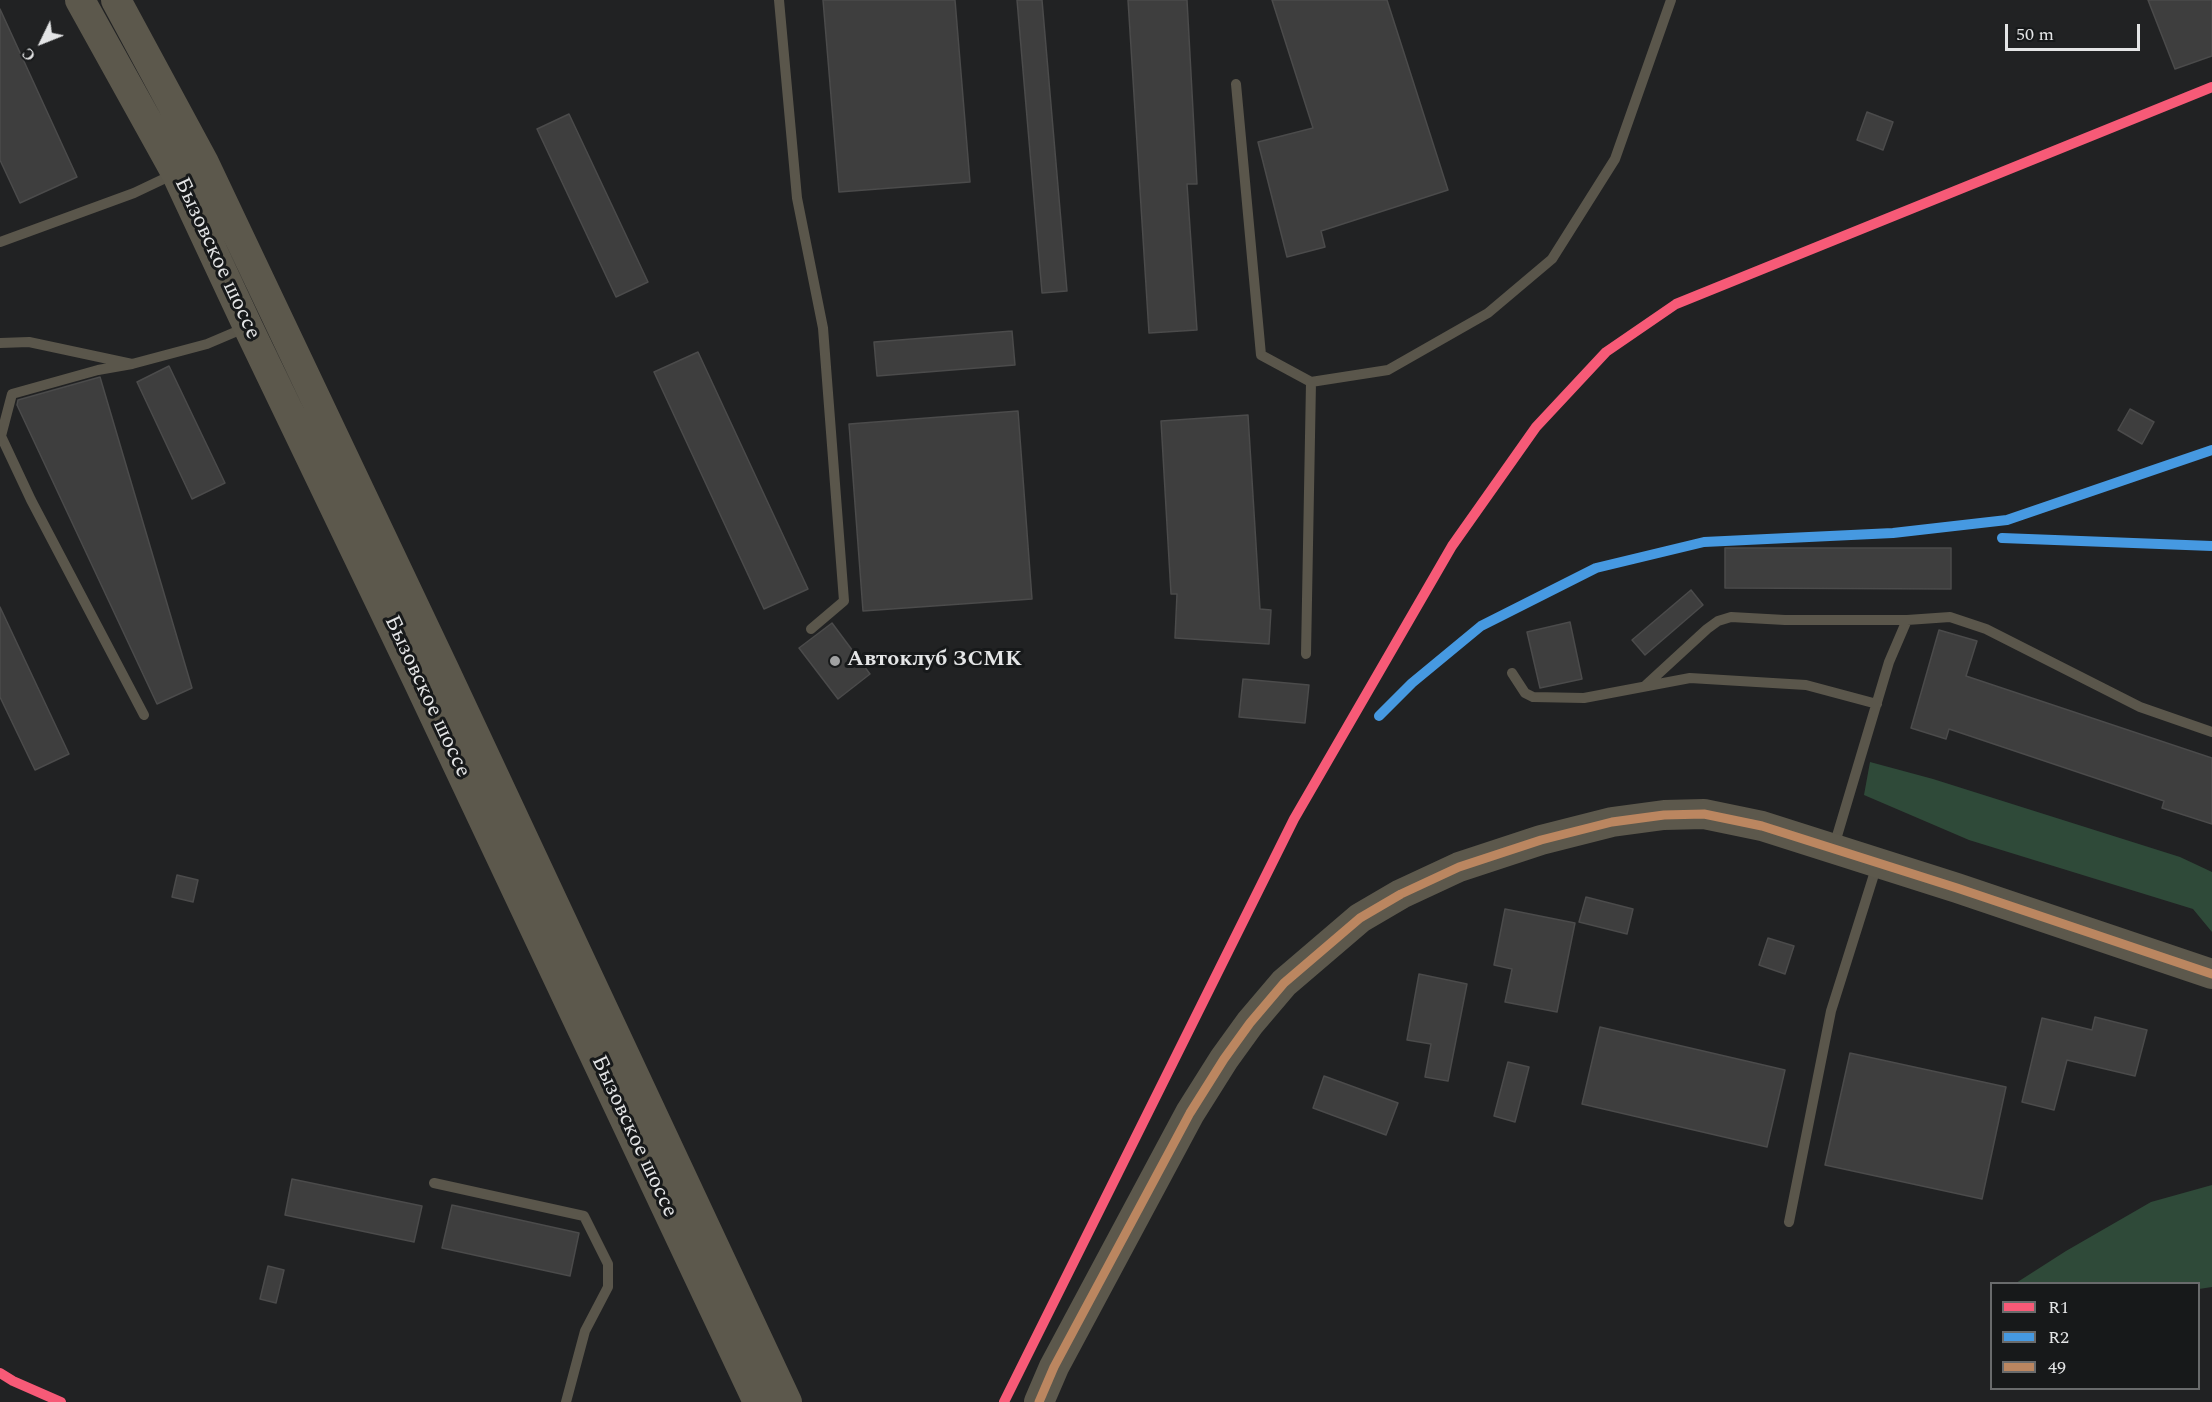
<!DOCTYPE html>
<html>
<head>
<meta charset="utf-8">
<style>
  body { margin:0 }
  #map { position:relative; width:2212px; height:1402px; overflow:hidden; background:#212223; font-family:Spectral,serif }
  canvas { display:block }
  .legend { position:absolute; left:1990px; top:1282px; width:210px; height:108px; box-sizing:border-box; background:#17191a; border:2px solid #696b6c; margin:0; padding:8px 10px; list-style:none; font-size:18px; color:#e4e5e6 }
  .legend li { display:flex; align-items:center; gap:12px; height:30px }
  .legend b { width:30px; border:2px solid #696b6c }
  .north { position:absolute; left:12px; top:12px; width:60px; height:60px; -webkit-text-stroke:4px #17191a; paint-order:stroke; rotate:227deg; font-size:16px; font-weight:700; line-height:24px; text-align:center; color:#e4e5e6 }
  .north::after { content:''; display:block; margin:auto; width:21px; height:27px; background:#e4e5e6; clip-path:polygon(50% 0,100% 100%,50% 72%,0 100%) }
  .scale { position:absolute; left:2005px; top:24px; width:135px; height:27px; box-sizing:border-box; border:3px solid #e4e5e6; border-top:0; padding-left:8px; font-size:18px; line-height:21px; white-space:nowrap; color:#e4e5e6; -webkit-text-stroke:4px #17191a; paint-order:stroke }
</style>
</head>
<body>
<div id="map">
<canvas width="2212" height="1402"></canvas>
<ul class="legend">
<li><b style="height:8px;background:#f75a77"></b>R1</li>
<li><b style="height:8px;background:#4699e1"></b>R2</li>
<li><b style="height:8px;background:#bb8660"></b>49</li>
</ul>
<div class="north">С</div>
<div class="scale">50 m</div>
</div>
<script>
const context = document.querySelector('canvas').getContext('2d');
context.lineJoin = 'round';
function paint(path, color) { context.fillStyle = color; context.fill(path, 'evenodd'); }
const toPath = rows => new Path2D(rows.map(r => 'M' + r).join(''));
function strokePath(path, color, width, dash) { context.strokeStyle = color; context.lineWidth = width; context.lineCap = dash ? 'butt' : 'round'; context.setLineDash(dash || []); context.stroke(path); }
function label(font, color, halo, rows, align = 'center') {
  context.font = font + ' Spectral,serif'; context.lineWidth = 6; context.setLineDash([]); context.textBaseline = 'middle'; context.strokeStyle = halo; context.fillStyle = color; for (const [text, x, y, turn = 0] of rows) {
    context.save(); context.translate(x, y); context.rotate((+turn || 0) * Math.PI / 180); context.textAlign = isNaN(turn) ? turn : align; if (halo) context.strokeText(text, 0, 0); context.fillText(text, 0, 0); context.restore();
  }
}
paint(toPath([
  [1870,762,1933,779,2180,857,2212,872,2212,932,2193,909,1969,840,1864,795],
  [2212,1185,2212,1287,2199,1289,2198,1284,2016,1283,2066,1251,2151,1202]
]), '#2f4a39');
const building = toPath([
  [823,0,955,0,970,182,839,192,823,0],
  [1017,0,1042,0,1067,291,1042,293,1017,0],
  [1128,0,1187,0,1197,184,1187,184,1197,330,1149,333,1128,0],
  [1272,0,1387,0,1448,190,1321,231,1325,247,1287,257,1258,142,1313,128,1272,0],
  [2148,0,2212,0,2212,56,2175,69,2148,0],
  [0,9,77,177,20,203,0,160,0,9],
  [1867,112,1893,122,1883,150,1857,140,1867,112],
  [569,114,648,282,616,297,537,129,569,114],
  [1012,331,1015,365,877,376,874,342,1012,331],
  [698,352,808,589,764,609,654,372,698,352],
  [169,366,225,483,192,499,137,382,169,366],
  [100,377,192,688,157,704,17,405,18,400,100,377],
  [2130,409,2154,422,2142,444,2118,430,2130,409],
  [1018,411,1032,599,863,611,849,424,1018,411],
  [1248,415,1260,609,1271,610,1269,644,1175,638,1177,594,1171,594,1161,421,1248,415],
  [1725,548,1951,548,1951,589,1725,588,1725,548],
  [1691,590,1703,605,1645,655,1632,640,1691,590],
  [0,607,69,754,35,770,0,697,0,607],
  [1570,622,1582,679,1540,688,1527,632,1570,622],
  [832,623,870,674,838,699,799,648,832,623],
  [1939,630,1977,641,1966,676,2212,758,2212,824,2162,808,2164,801,1949,729,1946,739,1911,728,1939,630],
  [1243,679,1309,685,1305,723,1239,717,1243,679],
  [177,875,198,880,193,902,172,897,177,875],
  [1586,897,1633,909,1627,934,1579,922,1586,897],
  [1505,909,1575,923,1557,1012,1505,1002,1512,969,1494,965,1505,909],
  [1768,938,1794,946,1785,974,1759,965,1768,938],
  [1419,974,1467,984,1448,1081,1425,1077,1431,1044,1407,1040,1419,974],
  [2095,1017,2147,1030,2135,1076,2067,1060,2054,1110,2022,1102,2042,1018,2092,1030,2095,1017],
  [1600,1027,1785,1070,1767,1147,1582,1104,1600,1027],
  [1850,1053,2006,1087,1982,1199,1825,1165,1850,1053],
  [1508,1062,1529,1067,1515,1122,1494,1116,1508,1062],
  [1324,1076,1398,1103,1386,1135,1313,1108,1324,1076],
  [292,1179,422,1206,414,1242,285,1215,292,1179],
  [452,1205,579,1233,570,1276,442,1248,452,1205],
  [268,1266,284,1270,276,1303,260,1299,268,1266]
]);
paint(building, '#3e3e3e');
strokePath(building, '#4b4b4b', 1.5);
strokePath(toPath([
  [779,0,797,198,823,328,844,601,811,629],
  [1236,84,1261,355,1311,382,1388,370,1488,313,1552,259,1615,159,1671,0],
  [0,242,134,193,174,174],
  [0,343,29,342,132,364,98,370,12,394,1,436,31,500,144,715],
  [132,364,207,344,247,327],
  [1306,654,1311,382],
  [1512,673,1525,693,1533,697,1584,698,1690,678,1806,685,1877,704],
  [1645,686,1707,629,1718,621,1731,617,1785,620,1907,620,1950,617,1986,629,2140,707,2212,732],
  [1834,846,1889,662,1907,620],
  [434,1183,584,1216,608,1264,608,1287,585,1331,566,1402],
  [1789,1222,1831,1011,1877,865]
]), '#5a564b', 10);
strokePath(toPath([
  [80,0,176,173,248,327,418,681,758,1402],
  [116,0,204,163,231,220,443,667,787,1402],
  [1039,1402,1054,1367,1190,1113,1224,1059,1250,1023,1284,983,1360,918,1401,894,1459,867,1541,840,1612,822,1664,815,1704,814,1762,826,1957,888,2212,974]
]), '#5c584c', 30);
strokePath(toPath([
  [1039,1402,1054,1367,1190,1113,1224,1059,1250,1023,1284,983,1360,918,1401,894,1459,867,1541,840,1612,822,1664,815,1704,814,1762,826,1957,888,2212,974]
]), '#bb8660', 9);
strokePath(toPath([
  [0,1373,13,1381,61,1402],
  [1004,1402,1294,819,1452,546,1536,427,1606,352,1676,304,2212,87]
]), '#f75a77', 10);
strokePath(toPath([
  [2002,538,2212,546],
  [1379,716,1412,683,1481,626,1596,568,1704,542,1893,533,2007,520,2212,450]
]), '#4699e1', 10);
for (const [x, y, r, color] of [
  [835,661,6,"#a0a1a2"]
]) { const dot = new Path2D(); dot.arc(x, y, r, 0, 2 * Math.PI); context.fillStyle = color; context.fill(dot); strokePath(dot, '#17191a', 2); }
label('22px', '#e4e5e6', '#17191a', [
  ["Бызовское шоссе",216,259,65],
  ["Бызовское шоссе",426,697,65],
  ["Бызовское шоссе",633,1137,65]
]);
label('bold 22px', '#e4e5e6', '#17191a', [
  ["Автоклуб ЗСМК",847,661]
], 'left');
</script>
</body>
</html>
